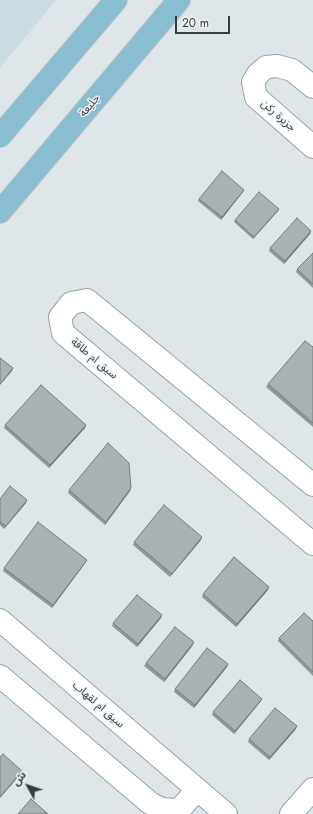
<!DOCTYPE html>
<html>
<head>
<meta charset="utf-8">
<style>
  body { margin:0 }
  #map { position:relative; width:313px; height:814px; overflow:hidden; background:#dee6ea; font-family:Jost,"Noto Sans Arabic",sans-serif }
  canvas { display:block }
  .north { position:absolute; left:8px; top:766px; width:40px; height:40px; -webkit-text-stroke:3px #ebf3f7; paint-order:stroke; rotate:310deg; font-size:11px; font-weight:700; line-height:16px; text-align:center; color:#393c3e }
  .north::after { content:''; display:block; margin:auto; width:14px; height:18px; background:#393c3e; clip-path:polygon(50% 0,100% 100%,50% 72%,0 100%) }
  .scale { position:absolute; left:175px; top:16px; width:55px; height:18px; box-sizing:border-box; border:2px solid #393c3e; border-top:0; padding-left:5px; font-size:12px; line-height:14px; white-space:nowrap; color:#393c3e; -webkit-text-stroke:3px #ebf3f7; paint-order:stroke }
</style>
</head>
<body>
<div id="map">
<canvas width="313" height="814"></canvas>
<div class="north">ش</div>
<div class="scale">20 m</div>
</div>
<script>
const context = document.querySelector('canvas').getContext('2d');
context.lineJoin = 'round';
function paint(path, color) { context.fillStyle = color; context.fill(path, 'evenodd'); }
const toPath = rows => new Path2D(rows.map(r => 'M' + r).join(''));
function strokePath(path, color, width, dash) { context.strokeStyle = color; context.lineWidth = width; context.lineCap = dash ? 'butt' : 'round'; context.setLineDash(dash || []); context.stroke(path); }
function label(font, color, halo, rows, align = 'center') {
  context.font = font + ' Jost,"Noto Sans Arabic",sans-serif'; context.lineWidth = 3; context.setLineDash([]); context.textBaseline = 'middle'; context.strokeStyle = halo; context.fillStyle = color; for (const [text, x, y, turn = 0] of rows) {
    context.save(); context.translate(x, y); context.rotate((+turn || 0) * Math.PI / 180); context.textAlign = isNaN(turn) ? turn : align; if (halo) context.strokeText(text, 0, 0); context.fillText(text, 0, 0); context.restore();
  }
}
paint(toPath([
  [0,0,56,0,0,68]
]), '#cadbe1');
const minor = toPath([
  [313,87,292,70,277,66,266,67,258,74,253,82,256,97,313,147],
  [313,485,87,300,71,303,60,317,63,333,313,544],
  [0,620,226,814],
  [0,676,150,803,162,809,179,810,197,790],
  [291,814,313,789]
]);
const major = toPath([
  [0,136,116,0],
  [0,212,179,0]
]);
strokePath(minor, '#98a0a3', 24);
strokePath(major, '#c4c4c5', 24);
strokePath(minor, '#fff', 22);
strokePath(major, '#88bed0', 22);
paint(toPath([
  [243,192,221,220,198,201,199,199],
  [279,209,278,211,253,239,234,222,235,220],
  [311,231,310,234,284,264,269,251,270,248],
  [313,253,313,288,296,272,297,269],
  [313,347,313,427,266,387,268,384],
  [5,425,86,425,85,428,49,468,4,428],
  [131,488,130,491,105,525,68,493,69,490],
  [0,499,26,503,4,529,0,525],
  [201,540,170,577,133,545,134,542],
  [86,562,52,608,3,571,4,568],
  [268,590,236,627,202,597,203,594],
  [162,615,161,618,137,647,112,626,113,623],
  [313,621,313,676,278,641,279,638],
  [193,645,164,682,144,666,146,663],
  [228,664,227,667,194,708,174,692,175,689],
  [261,701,234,734,212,715,213,712],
  [296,729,269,760,248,742,249,739]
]), '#91989b');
paint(toPath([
  [244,190,243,192,221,220,222,217],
  [279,209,278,211,253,239,254,237],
  [311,231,310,234,284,264,285,261],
  [13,368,12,371,0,385,0,384],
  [86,425,85,428,49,468,50,465],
  [131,488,130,491,105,525,106,522],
  [27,500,26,503,4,529,6,526],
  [202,537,201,540,170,577,172,574],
  [87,560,86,562,52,608,53,605],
  [269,587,268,590,236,627,237,624],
  [162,615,161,618,137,647,138,644],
  [194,642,193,645,164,682,165,679],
  [228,664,227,667,194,708,195,705],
  [262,699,261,701,234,734,235,731],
  [297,726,296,729,269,760,270,757],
  [22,771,21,774,0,798,0,797]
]), '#767c7e');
const building = toPath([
  [222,171,244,190,222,217,199,199,222,171],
  [259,192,279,209,254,237,235,220,259,192],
  [297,218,311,231,285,261,270,248,297,218],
  [313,253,313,284,297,269,313,253],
  [305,341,313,347,313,423,268,384,305,341],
  [0,358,13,368,0,384,0,358],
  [41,385,86,425,50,465,5,425,41,385],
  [108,443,129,463,131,488,106,522,69,490,108,443],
  [10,486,27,500,6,526,0,522,0,499,10,486],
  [164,505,202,537,172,574,134,542,164,505],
  [38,522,87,560,53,605,4,568,38,522],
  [234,557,269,587,237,624,203,594,234,557],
  [137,595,162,615,138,644,113,623,137,595],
  [304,613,313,621,313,672,279,638,304,613],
  [175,627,194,642,165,679,146,663,175,627],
  [207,648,228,664,195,705,175,689,207,648],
  [240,680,262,699,235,731,213,712,240,680],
  [275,708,297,726,270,757,249,739,275,708],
  [3,754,22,771,0,797,0,757,3,754],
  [31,799,48,814,18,814,31,799]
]);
paint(building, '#a9b1b4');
strokePath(building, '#767c7e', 1);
label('11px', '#393c3e', '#ebf3f7', [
  ["جليعة",90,106,-50],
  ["جزيرة ركن",278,116,41],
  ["سيق ام طاقة",94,359,40],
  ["سيق ام لقهاب",98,705,41]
]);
</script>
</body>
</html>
